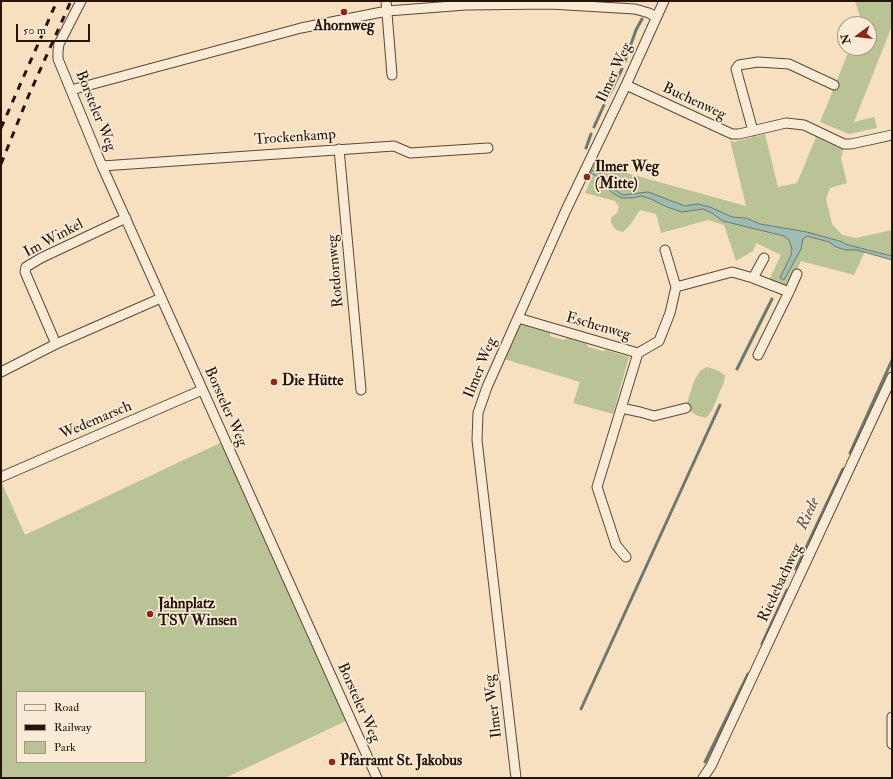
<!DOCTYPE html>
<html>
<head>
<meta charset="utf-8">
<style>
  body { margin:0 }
  #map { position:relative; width:893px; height:779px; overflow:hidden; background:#f7e0c0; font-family:"IM FELL Double Pica",serif }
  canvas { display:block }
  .frame { position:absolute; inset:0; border:2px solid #26140a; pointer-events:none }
  .legend { position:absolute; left:16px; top:691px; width:130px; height:72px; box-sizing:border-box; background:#faebd6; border:1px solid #a59584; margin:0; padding:5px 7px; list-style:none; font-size:12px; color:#26140a }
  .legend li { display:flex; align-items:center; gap:8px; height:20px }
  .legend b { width:20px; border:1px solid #a59584 }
  .north { position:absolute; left:837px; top:16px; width:40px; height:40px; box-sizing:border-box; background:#faebd6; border:1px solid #a59584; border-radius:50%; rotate:255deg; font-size:11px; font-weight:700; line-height:16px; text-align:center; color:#26140a }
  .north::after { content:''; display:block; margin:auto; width:14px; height:18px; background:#8f2418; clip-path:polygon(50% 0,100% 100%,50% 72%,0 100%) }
  .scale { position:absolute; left:16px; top:24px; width:74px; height:18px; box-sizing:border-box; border:2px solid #26140a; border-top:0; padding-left:5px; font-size:12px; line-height:14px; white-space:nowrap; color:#26140a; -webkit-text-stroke:3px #faebd6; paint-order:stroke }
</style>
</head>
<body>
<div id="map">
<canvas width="893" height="779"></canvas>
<div class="frame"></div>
<ul class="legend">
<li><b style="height:5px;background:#faebd6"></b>Road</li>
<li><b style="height:5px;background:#26140a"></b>Railway</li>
<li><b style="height:11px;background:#b9c395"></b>Park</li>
</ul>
<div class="north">N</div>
<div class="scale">50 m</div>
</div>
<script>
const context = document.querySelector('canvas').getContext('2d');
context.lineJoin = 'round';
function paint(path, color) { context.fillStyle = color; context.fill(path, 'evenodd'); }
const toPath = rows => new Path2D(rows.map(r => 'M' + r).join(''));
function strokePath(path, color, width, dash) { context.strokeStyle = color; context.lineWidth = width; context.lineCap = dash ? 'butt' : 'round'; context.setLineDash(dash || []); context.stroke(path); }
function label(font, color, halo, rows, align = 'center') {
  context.font = font + ' "IM FELL Double Pica",serif'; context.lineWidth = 3.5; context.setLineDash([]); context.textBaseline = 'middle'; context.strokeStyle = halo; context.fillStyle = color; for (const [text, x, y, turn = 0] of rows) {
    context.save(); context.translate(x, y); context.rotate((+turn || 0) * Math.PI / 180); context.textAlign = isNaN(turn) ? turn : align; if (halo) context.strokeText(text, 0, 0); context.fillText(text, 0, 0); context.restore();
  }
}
paint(toPath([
  [855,1,892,1,892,26,854,122,874,117,877,128,849,134,820,122,850,48,869,48,869,24,859,24,861,20],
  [765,134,778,187,797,183,816,137,843,150,841,158,847,183,830,188,826,199,832,224,842,235,856,238,892,230,892,256,866,249,854,275,801,261,793,279,787,288,769,280,781,255,756,243,753,251,736,261,724,225,708,220,661,233,656,214,640,210,630,225,623,232,616,230,611,223,611,218,617,213,619,207,615,201,585,193,593,175,589,173,594,164,746,206,730,140,734,142],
  [519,324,550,333,550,336,564,340,567,338,587,344,588,347,603,351,606,350,629,357,613,414,573,403,580,382,504,359],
  [707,367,717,370,725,375,724,382,712,410,708,416,705,418,696,415,689,410,687,403,694,381,700,371],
  [222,442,346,721,225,778,1,778,1,481,25,535],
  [17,692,145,692,145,762,17,762]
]), '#b9c395');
const water = toPath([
  [591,170,600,173,612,188,623,195,648,192,685,206,698,204,710,207,732,217,746,218,760,224,807,232,843,242,845,244,864,249,892,256,892,260,857,250,846,250,836,247,829,242,807,236,803,239,801,249,784,280,780,278,791,255,792,249,789,240,784,236,723,221,712,213,703,209,682,212,667,207,651,199,641,196,632,198,622,198,614,194,609,190,607,184,596,176,590,173,591,170]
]);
paint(water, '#9dbdb2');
strokePath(water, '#6d796f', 1);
strokePath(toPath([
  [625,61,636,30,642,19],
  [608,97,622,69],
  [594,127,604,105],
  [586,148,591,134],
  [737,369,772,299],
  [850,453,892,360],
  [796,569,843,469],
  [762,644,787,590],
  [581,709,720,405],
  [705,762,748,674]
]), '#6d796f', 3);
const street = toPath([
  [81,1,59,44,58,51,58,59,102,166,377,778],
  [386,1,392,75],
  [626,85,732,134,739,134,786,123,804,125,844,144,851,144,892,135],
  [71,90,301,28,387,11,466,5,550,4,635,9,649,13,656,17],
  [753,131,736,69,739,65,758,62,789,64,834,85],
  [339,149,361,390],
  [102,166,394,146,410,153,488,148],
  [753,278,789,292,758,355],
  [676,287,732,272,753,278,764,258],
  [789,292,797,274],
  [518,318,638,353,659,341,670,313,676,287,665,250],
  [56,344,25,272,26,267,41,258,126,218],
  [1,372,56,344,161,298],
  [621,408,640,412,654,416,686,408],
  [1,477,202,390],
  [626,557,616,545,597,487,638,353],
  [892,717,892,744],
  [516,778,477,440,478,413,487,387,566,210,626,85,664,1],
  [703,778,711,766,892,377]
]);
strokePath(street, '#5a4738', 11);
strokePath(street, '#faebd6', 9);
strokePath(toPath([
  [1,128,57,1],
  [1,164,28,97,71,1]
]), '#26140a', 3, [7, 7]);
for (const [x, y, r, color] of [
  [344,12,4,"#8f2418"],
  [587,177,4,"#8f2418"],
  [274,382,4,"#8f2418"],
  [150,614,4,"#8f2418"],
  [332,762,4,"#8f2418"]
]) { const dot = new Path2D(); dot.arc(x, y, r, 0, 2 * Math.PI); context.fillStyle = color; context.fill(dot); strokePath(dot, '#faebd6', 1.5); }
label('bold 15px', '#26140a', '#faebd6', [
  ["Ahornweg",344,27,"center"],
  ["Ilmer Weg",595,168],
  ["(Mitte)",595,185],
  ["Die Hütte",282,382],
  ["Jahnplatz",158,605],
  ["TSV Winsen",158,622],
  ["Pfarramt St. Jakobus",340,762]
], 'left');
label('15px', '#26140a', '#faebd6', [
  ["Ilmer Weg",615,73,-65],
  ["Buchenweg",694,102,25],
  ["Borsteler Weg",95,111,68],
  ["Trockenkamp",295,138,-4],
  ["Im Winkel",54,239,-28],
  ["Rotdornweg",336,271,-95],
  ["Eschenweg",598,327,16],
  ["Ilmer Weg",481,368,-68],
  ["Borsteler Weg",225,407,66],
  ["Wedemarsch",96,421,-23],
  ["Riedebachweg",781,583,-65],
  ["Borsteler Weg",358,703,66],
  ["Ilmer Weg",494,706,-97]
]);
label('italic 16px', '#504f45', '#faebd6', [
  ["Riede",809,514,-65]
]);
</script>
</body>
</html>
